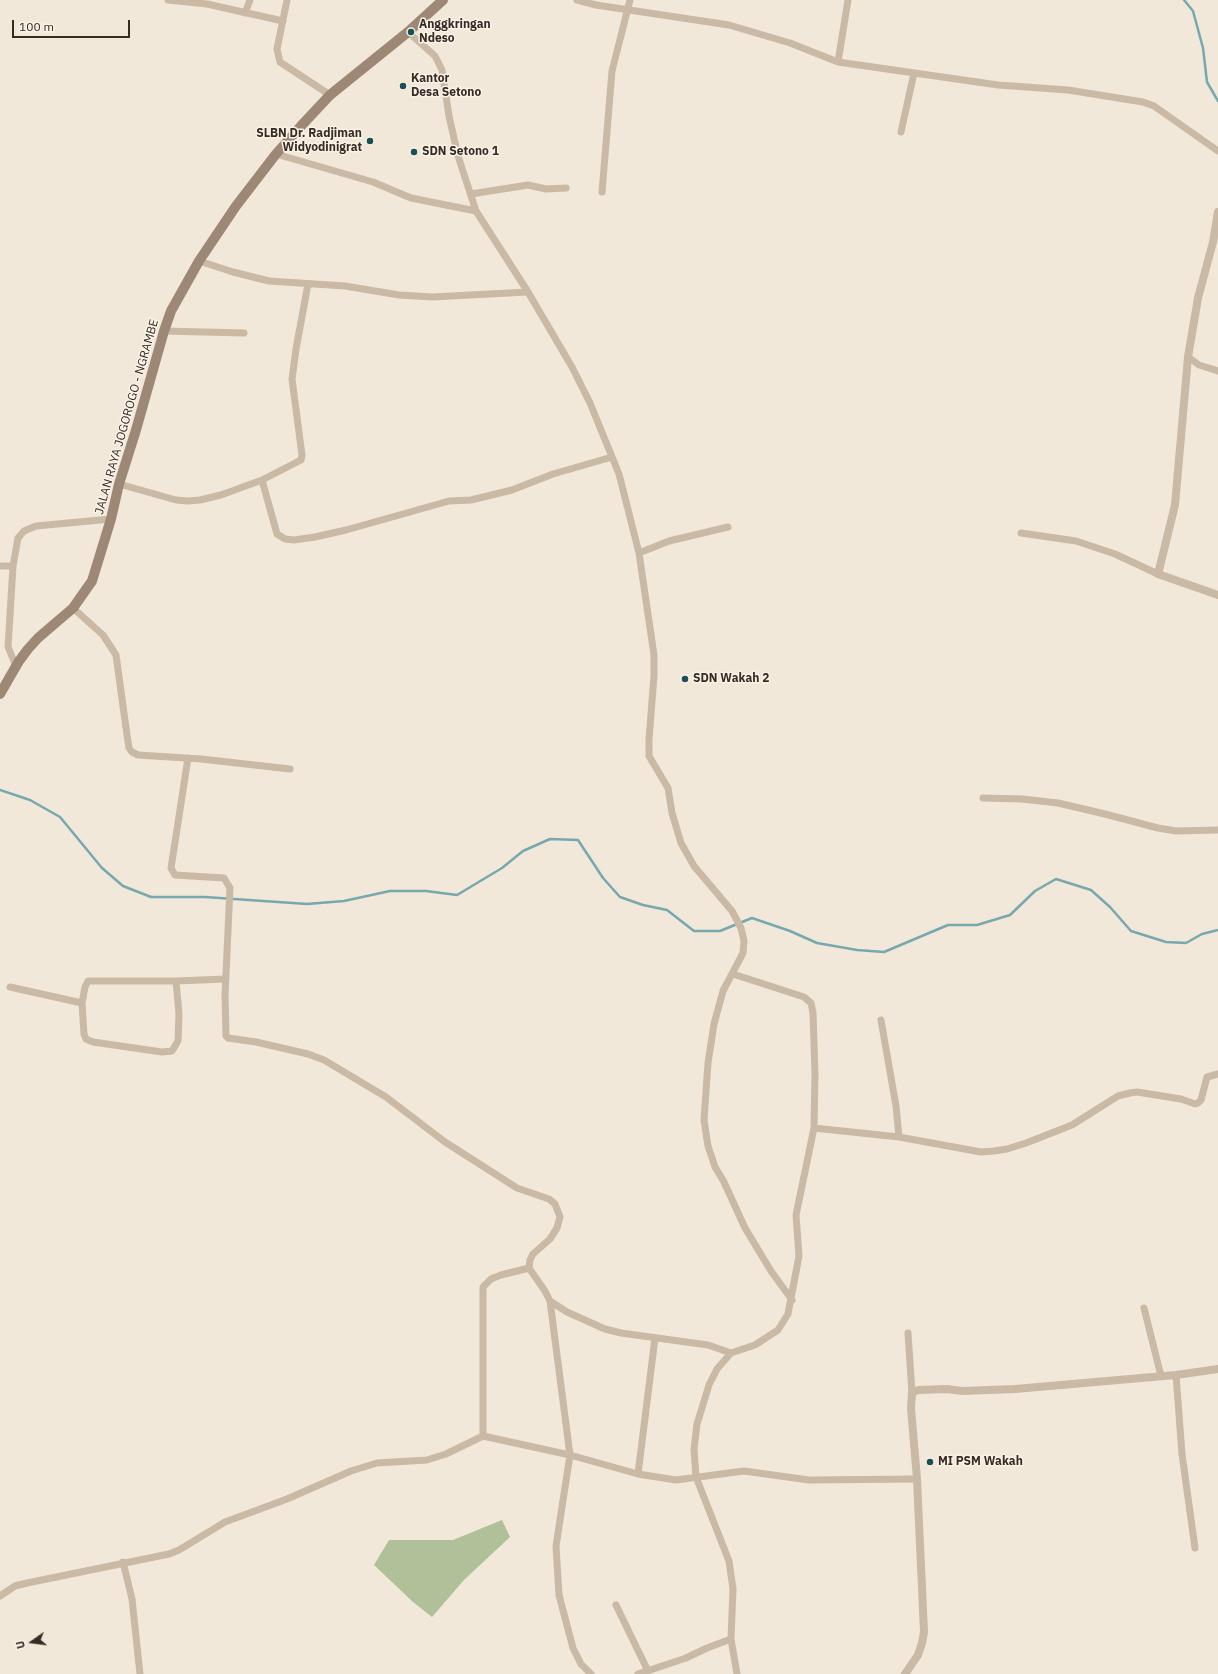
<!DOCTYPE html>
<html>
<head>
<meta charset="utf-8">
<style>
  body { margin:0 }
  #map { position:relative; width:1218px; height:1674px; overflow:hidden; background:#f1e8d9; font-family:"IBM Plex Sans",sans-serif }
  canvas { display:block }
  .north { position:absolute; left:12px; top:1622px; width:40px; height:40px; -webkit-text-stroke:3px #f9f2e5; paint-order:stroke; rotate:256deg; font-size:11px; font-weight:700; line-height:16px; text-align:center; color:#352c26 }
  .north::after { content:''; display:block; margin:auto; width:14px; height:18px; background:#352c26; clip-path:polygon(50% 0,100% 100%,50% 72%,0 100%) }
  .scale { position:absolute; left:12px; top:20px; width:118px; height:18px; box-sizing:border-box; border:2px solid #352c26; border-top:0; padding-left:5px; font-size:12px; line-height:14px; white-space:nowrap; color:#352c26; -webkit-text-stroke:3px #f9f2e5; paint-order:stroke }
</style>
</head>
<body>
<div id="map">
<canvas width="1218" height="1674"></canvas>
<div class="north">U</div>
<div class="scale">100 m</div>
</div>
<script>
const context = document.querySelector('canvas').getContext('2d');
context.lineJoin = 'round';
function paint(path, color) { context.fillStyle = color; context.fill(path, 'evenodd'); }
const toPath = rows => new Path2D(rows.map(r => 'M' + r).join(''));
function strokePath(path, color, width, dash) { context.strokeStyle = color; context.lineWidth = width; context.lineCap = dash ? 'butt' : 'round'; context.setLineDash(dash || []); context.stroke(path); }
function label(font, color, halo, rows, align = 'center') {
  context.font = font + ' "IBM Plex Sans",sans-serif'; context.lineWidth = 3; context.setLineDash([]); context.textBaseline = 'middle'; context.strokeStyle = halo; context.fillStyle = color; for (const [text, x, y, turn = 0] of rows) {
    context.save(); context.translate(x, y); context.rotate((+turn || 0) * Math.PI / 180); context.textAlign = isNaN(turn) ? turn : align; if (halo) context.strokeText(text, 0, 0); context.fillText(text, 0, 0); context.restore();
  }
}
paint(toPath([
  [502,1520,510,1537,464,1580,432,1617,413,1602,374,1565,389,1540,453,1540]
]), '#b0c099');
strokePath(toPath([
  [1184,0,1193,11,1203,48,1207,82,1218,101],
  [0,790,30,800,60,817,102,868,123,886,151,897,205,897,307,904,344,901,390,891,426,891,457,895,502,868,523,851,550,839,578,840,603,878,620,897,643,905,667,910,694,931,720,931,752,918,790,931,817,943,857,950,884,952,948,925,977,925,1010,915,1035,891,1056,879,1091,890,1110,907,1131,931,1166,942,1186,943,1202,934,1218,930]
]), '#78a8af', 2.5);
strokePath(toPath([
  [168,0,207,4,283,21],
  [287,0,277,49,280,62,330,95],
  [577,0,596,5,729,25,790,43,838,62,998,85,1068,90,1143,102,1154,106,1218,151],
  [245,13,250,0],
  [408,32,435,56,442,70,449,116,458,156,476,211,528,292,572,367,590,403,619,474,639,553,654,655,654,676,649,739,649,756,668,788,672,813,681,843,694,866,732,911,741,928,744,941,743,953,723,991,714,1024,708,1063,704,1120,708,1146,715,1167,724,1182,745,1228,771,1271,792,1300],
  [838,62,848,0],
  [901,132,914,73],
  [276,154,373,182,411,198,476,211],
  [602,192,612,71,630,0],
  [471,194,528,185,546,189,566,188],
  [199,261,233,272,269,281,345,286,399,295,432,297,528,292],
  [164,331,244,333],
  [1188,357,1199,365,1218,371],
  [262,480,277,534,285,539,294,540,315,537,346,530,449,501,471,500,512,490,553,474,612,457],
  [119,484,176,500,187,501,200,500,221,495,262,480,301,460,302,455,292,379,296,349,308,284],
  [1021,533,1076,541,1115,554,1158,574],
  [639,553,669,541,728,527],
  [0,566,13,566],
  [73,608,103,635,116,655,127,735,129,748,132,752,138,755,201,759,290,769],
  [16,666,8,647,13,566,18,538,24,531,36,526,111,519],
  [188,758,171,868,175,875,224,878,230,888,225,995,226,1036,228,1038,256,1042,308,1054,324,1060,386,1097,445,1142,517,1188,549,1199,555,1204,560,1217,557,1228,550,1239,533,1254,530,1260,529,1268,545,1291,550,1301,570,1455,556,1546,559,1595,573,1648,581,1664,591,1674],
  [983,798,1022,799,1058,803,1105,814,1158,828,1176,831,1218,830],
  [733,974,804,997,811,1003,813,1013,815,1074,814,1128,796,1215,799,1256,788,1314,778,1330,755,1345,731,1353,717,1369,709,1385,697,1424,694,1449,696,1477,729,1561,733,1589,731,1639,737,1674],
  [176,981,179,1014,178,1041,172,1051,162,1052,93,1042,86,1039,84,1034,82,1003,85,987,88,981,176,981,226,979],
  [10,987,82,1003],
  [881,1020,896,1106,899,1137],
  [814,1128,899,1137,981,1152,994,1151,1007,1149,1026,1143,1072,1125,1118,1096,1130,1093,1137,1092,1181,1099,1195,1104,1198,1103,1201,1100,1207,1077,1218,1074],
  [550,1301,567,1312,605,1329,621,1333,708,1345,731,1353],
  [1144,1308,1161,1376],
  [908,1333,912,1393],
  [1176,1375,1182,1454,1195,1548],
  [483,1436,483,1287,491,1279,501,1275,529,1268],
  [638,1474,655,1338],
  [123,1562,132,1599,140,1674],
  [0,1596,15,1586,27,1583,169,1554,179,1550,225,1522,287,1499,351,1471,377,1463,427,1460,446,1454,483,1436,570,1455,638,1474,676,1480,744,1471,809,1480,917,1479],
  [616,1605,648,1671],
  [638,1674,686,1658,707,1648,731,1639]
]), '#c9b9a5', 7);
strokePath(toPath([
  [1218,212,1213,242,1198,298,1188,357,1175,505,1158,574,1218,595],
  [905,1674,918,1655,922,1643,924,1632,917,1479,911,1408,912,1393,918,1390,947,1389,962,1391,1015,1389,1176,1375,1218,1369]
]), '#c9b9a5', 8);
strokePath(toPath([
  [0,694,19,661,28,649,38,638,73,608,92,581,111,519,119,484,136,430,164,331,171,311,199,261,236,206,276,154,301,126,330,95,408,32,443,0]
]), '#9d8876', 10);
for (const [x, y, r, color] of [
  [411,32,4,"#1c4e57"],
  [403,86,4,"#1c4e57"],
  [370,141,4,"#1c4e57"],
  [414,152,4,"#1c4e57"],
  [685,679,4,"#1c4e57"],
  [930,1462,4,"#1c4e57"]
]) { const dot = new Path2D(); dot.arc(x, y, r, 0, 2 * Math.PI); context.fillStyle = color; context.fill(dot); strokePath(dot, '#f9f2e5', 1.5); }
label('bold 12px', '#352c26', '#f9f2e5', [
  ["Anggkringan",419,25],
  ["Ndeso",419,39],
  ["Kantor",411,79],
  ["Desa Setono",411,93],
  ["SLBN Dr. Radjiman",362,134,"right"],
  ["Widyodinigrat",362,148,"right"],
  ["SDN Setono 1",422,152],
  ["SDN Wakah 2",693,679],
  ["MI PSM Wakah",938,1462]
], 'left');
label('12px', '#352c26', '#f9f2e5', [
  ["JALAN RAYA JOGOROGO - NGRAMBE",127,417,-74]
]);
</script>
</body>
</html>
